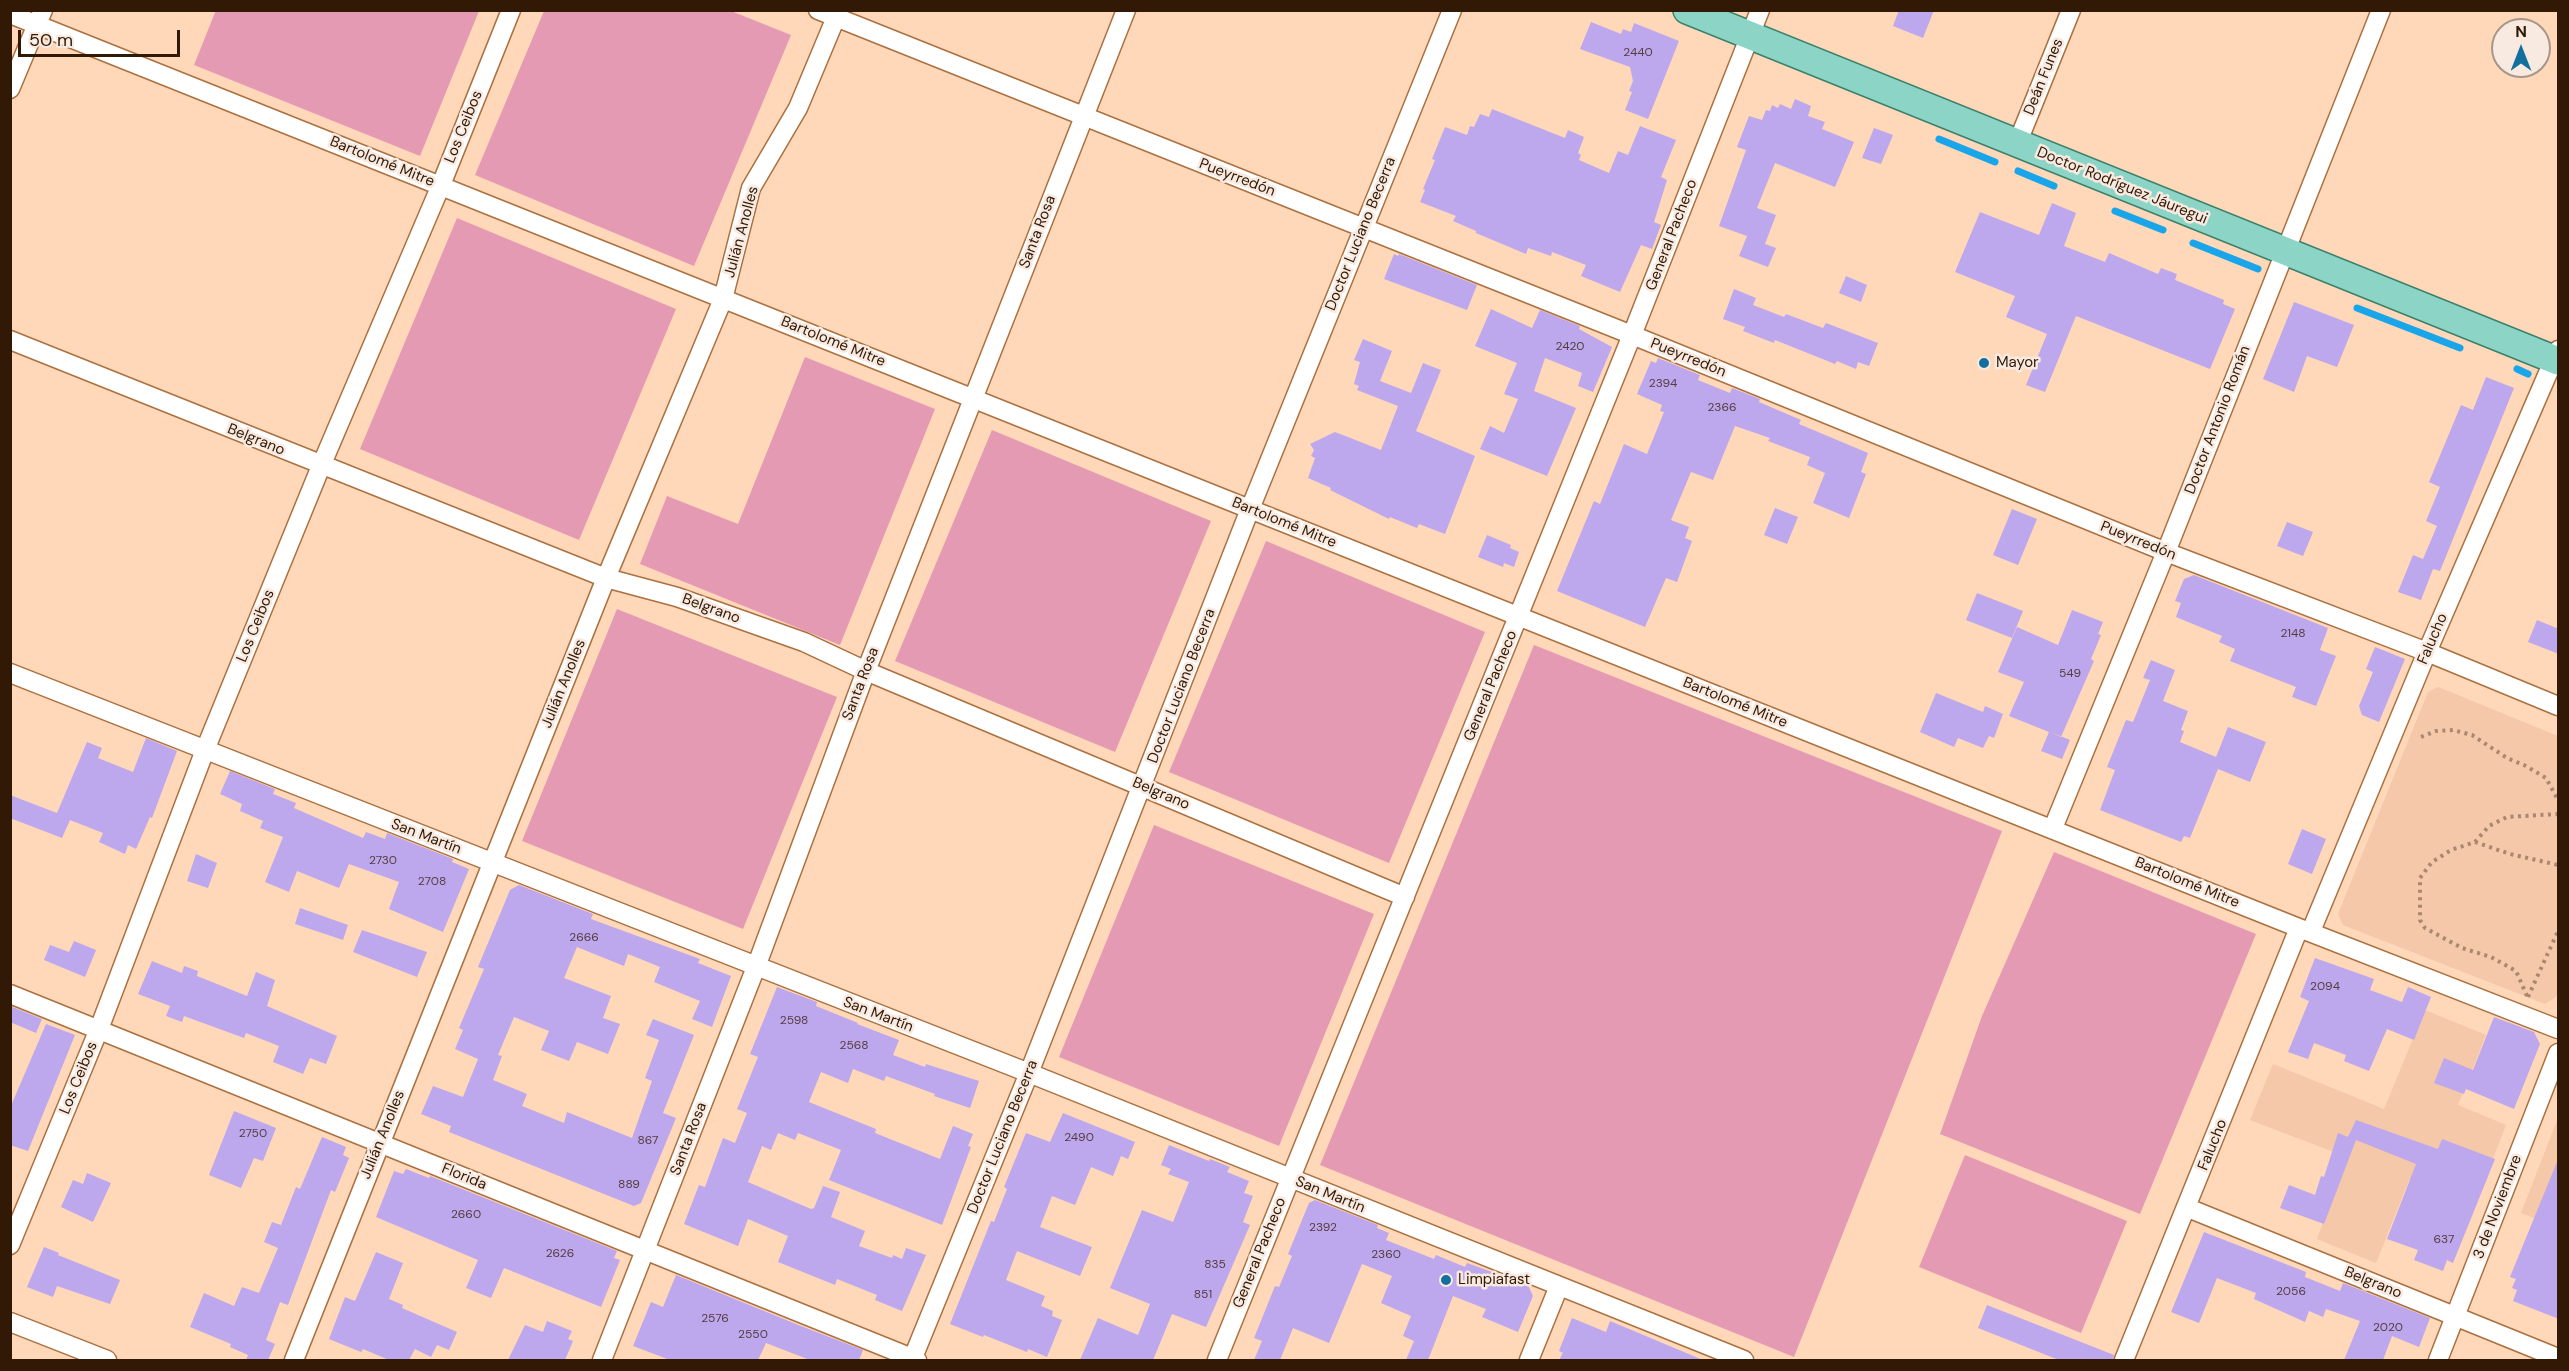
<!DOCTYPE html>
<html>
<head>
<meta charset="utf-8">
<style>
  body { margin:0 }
  #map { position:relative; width:2569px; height:1371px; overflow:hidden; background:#ffd7b9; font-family:"DM Sans",sans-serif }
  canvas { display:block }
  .frame { position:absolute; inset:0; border:12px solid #311905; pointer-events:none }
  .north { position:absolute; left:2491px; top:18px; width:60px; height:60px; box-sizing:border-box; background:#f8eae0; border:2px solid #a89688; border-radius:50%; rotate:0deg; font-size:16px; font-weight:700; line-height:24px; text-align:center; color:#311905 }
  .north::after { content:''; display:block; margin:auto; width:21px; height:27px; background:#136f9e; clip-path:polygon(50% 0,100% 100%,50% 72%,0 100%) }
  .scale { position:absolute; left:18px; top:30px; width:162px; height:27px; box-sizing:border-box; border:3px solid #311905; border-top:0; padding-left:8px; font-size:18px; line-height:21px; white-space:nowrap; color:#311905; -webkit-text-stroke:4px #f8eae0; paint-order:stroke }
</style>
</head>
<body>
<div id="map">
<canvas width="2569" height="1371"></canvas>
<div class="frame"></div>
<div class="north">N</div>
<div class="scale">50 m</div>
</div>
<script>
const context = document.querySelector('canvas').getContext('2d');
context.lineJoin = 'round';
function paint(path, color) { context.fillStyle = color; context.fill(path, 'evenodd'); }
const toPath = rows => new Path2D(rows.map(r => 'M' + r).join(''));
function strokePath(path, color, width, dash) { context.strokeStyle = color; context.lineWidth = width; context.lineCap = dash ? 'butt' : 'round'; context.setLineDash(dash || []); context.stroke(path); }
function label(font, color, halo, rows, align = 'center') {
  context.font = font + ' "DM Sans",sans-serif'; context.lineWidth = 5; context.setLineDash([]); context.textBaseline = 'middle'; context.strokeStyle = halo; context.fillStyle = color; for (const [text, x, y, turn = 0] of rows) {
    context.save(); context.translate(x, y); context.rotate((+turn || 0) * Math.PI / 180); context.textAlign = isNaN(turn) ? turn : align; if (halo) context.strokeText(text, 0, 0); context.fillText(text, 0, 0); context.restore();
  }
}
paint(toPath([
  [2438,687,2558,736,2558,992,2556,997,2545,1004,2343,925,2338,914,2428,692],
  [2425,1010,2486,1035,2458,1105,2506,1125,2475,1205,2409,1180,2376,1263,2317,1239,2347,1157,2250,1120,2273,1064,2384,1109],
  [2558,1118,2558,1227,2521,1213]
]), '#f4c8a9');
paint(toPath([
  [216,10,479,10,479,11,420,156,194,65],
  [544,11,731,11,791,35,694,266,475,175],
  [457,218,676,309,579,540,360,449],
  [805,357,935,409,840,645,640,564,667,496,738,524],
  [992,430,1211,521,1115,752,895,661],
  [1266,541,1485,632,1389,863,1169,772],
  [617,609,837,697,743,929,522,841],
  [1534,645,2002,831,1794,1357,1320,1165],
  [1154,825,1374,914,1279,1146,1059,1057],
  [2054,852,2256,934,2140,1214,1940,1134,1982,1016],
  [1965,1155,2127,1221,2081,1333,1919,1267]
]), '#e59ab3');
strokePath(toPath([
  [1939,139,1995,162],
  [2018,171,2054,186],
  [2115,211,2163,230],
  [2193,243,2258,269],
  [2357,308,2460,348],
  [2517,369,2528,374]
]), '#18a5ea', 7);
paint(toPath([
  [1899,10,1934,10,1923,38,1893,26],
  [1591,22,1621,34,1623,29,1631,32,1634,23,1679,41,1648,119,1625,110,1632,92,1629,91,1633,81,1630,67,1580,49],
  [1795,99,1811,106,1808,116,1825,122,1822,129,1854,142,1835,187,1775,163,1757,208,1776,215,1765,244,1776,248,1768,267,1739,256,1747,236,1719,226,1746,150,1737,147,1749,116,1762,120,1766,110,1770,111,1772,105,1778,108,1780,104,1791,109],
  [1492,109,1565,138,1568,130,1584,137,1578,153,1581,155,1579,160,1609,173,1618,151,1628,155,1640,126,1676,140,1661,177,1667,180,1654,222,1661,225,1652,249,1641,245,1620,292,1581,276,1586,265,1552,252,1551,256,1528,248,1526,254,1476,233,1476,231,1453,221,1456,216,1420,202,1425,190,1423,189,1435,160,1432,159,1445,127,1467,135,1470,126,1474,127,1480,114,1489,117],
  [1874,128,1893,135,1881,164,1862,158],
  [2052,203,2076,213,2064,246,2105,262,2109,253,2158,274,2161,268,2177,274,2175,280,2224,300,2223,304,2235,309,2210,369,2076,316,2045,392,2026,385,2047,334,2006,317,2015,296,1955,272,1980,212,2039,235],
  [1394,254,1398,256,1399,254,1477,285,1467,310,1384,279],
  [1846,276,1867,285,1861,302,1839,293],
  [1734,289,1756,298,1753,305,1784,317,1786,314,1823,328,1826,323,1878,343,1869,366,1858,362,1856,369,1837,361,1835,364,1775,340,1774,343,1743,331,1745,327,1723,319],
  [2294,302,2354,325,2337,367,2307,356,2294,392,2263,379],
  [1491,309,1532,328,1540,310,1580,326,1579,329,1612,347,1593,392,1578,386,1582,373,1545,358,1534,391,1576,408,1547,476,1480,449,1490,426,1504,433,1518,399,1504,394,1517,363,1475,346],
  [1363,339,1392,351,1380,381,1411,393,1423,363,1441,370,1416,431,1475,456,1445,534,1419,524,1417,528,1390,517,1389,519,1330,490,1331,488,1308,478,1315,458,1311,456,1314,450,1310,444,1335,432,1381,450,1398,406,1357,390,1359,386,1354,384,1360,362,1354,360],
  [1658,358,1700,375,1698,380,1730,393,1732,388,1760,399,1759,402,1801,420,1799,424,1868,453,1861,472,1866,474,1849,518,1813,503,1825,473,1807,465,1810,457,1768,441,1770,438,1735,426,1713,480,1691,472,1671,520,1689,527,1685,538,1692,541,1677,582,1666,578,1645,627,1557,591,1594,501,1600,504,1624,444,1647,454,1664,412,1660,411,1662,405,1637,394,1651,361,1656,363],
  [2486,377,2514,388,2440,571,2433,569,2421,600,2398,592,2413,555,2423,559,2437,526,2426,521,2440,487,2429,482,2461,405,2473,410],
  [1775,508,1798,517,1787,544,1764,535],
  [2012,509,2037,519,2018,565,1993,555],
  [2287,522,2313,532,2303,556,2277,546],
  [1487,535,1511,545,1510,548,1519,552,1514,567,1504,563,1503,567,1478,557],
  [2194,575,2328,628,2320,650,2336,656,2316,706,2292,697,2296,687,2230,661,2235,649,2219,642,2222,636,2176,617,2181,603,2175,601,2184,579],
  [1977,593,2023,611,2012,638,1966,620],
  [2072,610,2103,622,2098,634,2101,635,2091,659,2094,661,2061,737,2050,732,2070,740,2062,759,2041,751,2049,732,2009,716,2024,682,1998,672,2017,627,2058,645],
  [2537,620,2559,629,2559,654,2528,642],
  [2375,647,2405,659,2379,722,2362,715,2359,706,2373,672,2366,669],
  [2151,660,2175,670,2163,701,2188,711,2181,730,2184,731,2180,742,2216,757,2228,727,2266,742,2250,782,2218,769,2190,838,2184,836,2181,842,2100,810,2115,770,2107,767,2126,720,2133,722,2150,680,2143,678],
  [1936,693,1983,712,1985,706,2003,714,1994,738,1989,736,1983,748,1958,738,1954,747,1920,732],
  [146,738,177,751,152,818,150,817,136,849,128,845,125,854,99,842,103,833,70,820,62,838,10,818,10,795,57,813,87,742,102,748,98,758,133,772],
  [230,771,275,789,273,794,296,803,294,808,363,838,366,832,385,839,387,833,453,859,452,862,469,869,443,932,389,909,399,882,349,864,339,888,297,871,289,892,265,882,283,837,260,828,263,821,240,811,242,804,220,794],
  [2302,829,2326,839,2312,874,2288,864],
  [196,854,217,863,208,888,187,881],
  [519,885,593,914,591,919,700,959,698,963,731,976,712,1027,692,1019,700,1001,654,982,660,967,628,954,624,966,577,947,564,978,611,996,603,1018,620,1024,608,1054,577,1042,569,1061,541,1050,549,1031,514,1017,498,1055,502,1056,493,1080,527,1094,522,1106,564,1123,567,1112,632,1138,652,1081,645,1078,659,1040,646,1035,653,1019,694,1035,663,1113,676,1118,641,1203,634,1206,449,1132,451,1126,421,1114,433,1086,463,1097,478,1059,455,1049,463,1030,459,1028,484,969,478,967,510,890],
  [300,908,348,925,343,940,295,924],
  [362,930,427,952,417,977,353,952],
  [74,941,96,950,85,977,44,960,50,945,69,952],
  [2315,958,2374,979,2370,990,2402,1002,2408,987,2431,997,2414,1040,2387,1029,2369,1071,2344,1061,2346,1055,2314,1043,2308,1059,2288,1052,2309,1001,2300,997],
  [152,961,182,973,184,966,198,971,197,976,247,996,256,972,275,980,267,1006,337,1036,326,1064,310,1058,303,1074,273,1062,279,1046,246,1033,244,1038,184,1016,182,1022,166,1016,170,1006,138,994],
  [777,987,817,1002,816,1006,858,1023,857,1024,899,1040,893,1055,925,1067,926,1064,979,1081,970,1108,934,1096,935,1094,886,1076,884,1081,853,1069,848,1083,821,1072,809,1102,876,1129,875,1133,940,1159,953,1126,973,1134,968,1146,971,1147,942,1225,829,1180,841,1150,798,1133,795,1140,778,1133,771,1150,762,1146,748,1182,811,1209,814,1208,823,1186,840,1192,831,1217,865,1231,859,1246,892,1258,893,1255,902,1259,906,1248,926,1255,902,1311,875,1300,877,1295,837,1279,835,1285,778,1262,788,1236,748,1219,738,1246,684,1224,699,1185,705,1187,723,1138,735,1143,747,1113,737,1109,758,1057,750,1054],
  [10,1006,42,1019,36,1033,10,1022],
  [2494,1017,2534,1032,2540,1044,2514,1109,2466,1089,2464,1094,2434,1083,2444,1058,2473,1070],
  [46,1024,75,1035,28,1151,10,1145,10,1108],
  [234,1111,276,1128,263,1161,254,1158,241,1188,209,1175],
  [1063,1113,1135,1142,1128,1159,1121,1156,1113,1176,1091,1167,1075,1205,1052,1196,1040,1227,1092,1247,1080,1276,1017,1251,1006,1280,1045,1296,1041,1306,1053,1311,1052,1316,1062,1320,1047,1357,1028,1349,1027,1352,984,1335,983,1337,950,1324,991,1221,994,1222,1007,1189,1004,1187,1026,1133,1050,1142],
  [2356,1120,2438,1149,2442,1139,2495,1159,2453,1263,2447,1260,2443,1271,2414,1260,2418,1250,2387,1239,2416,1164,2356,1140,2324,1224,2280,1208,2289,1185,2315,1195,2321,1176,2324,1177,2338,1133,2348,1137],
  [322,1137,346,1147,343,1155,349,1158,335,1192,331,1190,288,1305,280,1302,266,1340,275,1344,268,1360,246,1360,248,1355,230,1347,231,1344,190,1327,204,1293,234,1306,242,1287,259,1293,278,1248,264,1242,272,1222,281,1225,296,1187,300,1189],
  [1169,1145,1209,1161,1210,1159,1230,1167,1227,1172,1249,1181,1244,1193,1253,1196,1243,1222,1250,1225,1206,1327,1172,1314,1153,1360,1080,1360,1098,1318,1138,1335,1150,1304,1110,1288,1142,1210,1173,1222,1189,1182,1168,1174,1171,1169,1161,1165],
  [2559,1157,2559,1319,2513,1301,2517,1290,2512,1288,2516,1279,2510,1277],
  [406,1169,429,1178,430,1176,617,1251,614,1258,620,1260,601,1307,504,1268,491,1298,466,1288,478,1260,376,1217,394,1171,403,1174],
  [87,1173,111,1183,93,1222,61,1207,73,1180,83,1184],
  [1315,1200,1378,1225,1377,1228,1389,1233,1386,1240,1434,1259,1436,1255,1465,1267,1467,1263,1528,1285,1533,1296,1518,1332,1482,1317,1486,1309,1453,1296,1428,1360,1406,1360,1414,1341,1403,1336,1411,1316,1381,1303,1392,1276,1362,1264,1329,1343,1293,1328,1280,1360,1254,1360,1262,1341,1254,1338,1275,1286,1279,1287,1292,1256,1288,1254,1309,1203],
  [2204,1232,2306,1272,2305,1277,2340,1291,2343,1283,2430,1318,2419,1347,2392,1336,2383,1360,2344,1360,2360,1321,2326,1309,2323,1317,2309,1311,2305,1322,2254,1299,2256,1293,2217,1278,2199,1323,2171,1312],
  [44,1247,59,1253,58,1255,120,1280,110,1304,57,1286,53,1297,27,1287],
  [376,1252,403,1263,389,1299,403,1305,402,1308,457,1332,449,1350,437,1345,431,1357,415,1349,409,1360,389,1360,363,1349,361,1352,329,1339,345,1297,355,1301],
  [676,1275,801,1326,863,1350,859,1360,810,1360,766,1343,758,1360,670,1360,633,1346,651,1302,663,1307],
  [1987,1305,2114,1355,2113,1360,2059,1360,1978,1328],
  [1572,1318,1606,1332,1610,1321,1703,1360,1559,1360,1563,1353,1559,1351],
  [547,1321,572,1331,568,1339,573,1341,565,1360,508,1360,525,1325,543,1332]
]), '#bda8ed');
const street = toPath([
  [818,10,1632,335,2166,552,2427,652,2558,706],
  [10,14,2299,928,2558,1029],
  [10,89,43,10],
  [2017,144,2071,10],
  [10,340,606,578,677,597,804,642,866,671,1405,897],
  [10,673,1029,1073,1744,1360],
  [2053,828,2166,552,2381,10],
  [2311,931,2427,652,2558,350],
  [10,994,917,1360],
  [2188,1208,2558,1358],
  [10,1245,99,1029,205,750,321,466,441,185,511,10],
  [10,1322,107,1360],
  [294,1360,606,578,723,299,751,188,798,108,839,10],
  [602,1360,756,967,866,671,1126,10],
  [912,1360,1029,1073,1250,509,1452,10],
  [1217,1360,1632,335,1760,10],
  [1529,1360,1559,1286],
  [2124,1360,2299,928],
  [2438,1360,2558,1053]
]);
const primary = toPath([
  [1687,10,2558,361]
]);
strokePath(street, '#ac703f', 21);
strokePath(primary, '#3b806a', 30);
strokePath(toPath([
  [2421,737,2436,731,2453,730,2472,735,2507,758,2526,766,2546,778,2558,800],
  [2475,842,2510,854,2558,865],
  [2527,996,2516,971,2491,957,2462,948,2425,928,2420,920,2420,878,2432,862,2451,850,2475,842,2489,826,2507,817,2558,814],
  [2528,997,2558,931]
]), '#a9886e', 4, [3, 4.5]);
strokePath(street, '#fff', 18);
strokePath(primary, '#8cd4c6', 27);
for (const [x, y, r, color] of [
  [1984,363,6,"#136f9e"],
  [1446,1280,6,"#136f9e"]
]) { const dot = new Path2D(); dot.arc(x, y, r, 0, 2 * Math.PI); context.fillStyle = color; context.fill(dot); strokePath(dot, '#f8eae0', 2); }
label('12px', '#543d3f', null, [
  ["2440",1638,53],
  ["2420",1570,347],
  ["2394",1663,384],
  ["2366",1722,408],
  ["2148",2293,634],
  ["549",2070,674],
  ["2730",383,861],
  ["2708",432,882],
  ["2666",584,938],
  ["2094",2325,987],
  ["2598",794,1021],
  ["2568",854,1046],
  ["2750",253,1134],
  ["2490",1079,1138],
  ["867",648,1141],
  ["889",629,1185],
  ["2660",466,1215],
  ["2392",1323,1228],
  ["637",2444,1240],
  ["2626",560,1254],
  ["2360",1386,1255],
  ["835",1215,1265],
  ["2056",2291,1292],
  ["851",1203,1295],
  ["2576",715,1319],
  ["2020",2388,1328],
  ["2550",753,1335]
]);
label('15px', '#311905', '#f8eae0', [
  ["Deán Funes",2044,77,-68],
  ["Los Ceibos",464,127,-68],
  ["Bartolomé Mitre",382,162,22],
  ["Pueyrredón",1237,178,21],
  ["Doctor Rodríguez Jáuregui",2122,186,22],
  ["Julián Anolles",742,232,-75],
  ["Santa Rosa",1038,232,-69],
  ["Doctor Luciano Becerra",1361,234,-68],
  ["General Pacheco",1672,235,-69],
  ["Bartolomé Mitre",833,342,22],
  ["Pueyrredón",1688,358,22],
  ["Doctor Antonio Román",2218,420,-69],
  ["Belgrano",256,440,22],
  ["Bartolomé Mitre",1284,523,22],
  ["Pueyrredón",2138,541,22],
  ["Belgrano",711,609,20],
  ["Los Ceibos",256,626,-68],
  ["Falucho",2433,639,-67],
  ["Julián Anolles",564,684,-68],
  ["Santa Rosa",861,684,-69],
  ["Doctor Luciano Becerra",1182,686,-69],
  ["General Pacheco",1491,686,-68],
  ["Bartolomé Mitre",1735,703,22],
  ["Belgrano",1161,794,23],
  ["San Martín",426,837,21],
  ["Bartolomé Mitre",2187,883,22],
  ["San Martín",878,1015,21],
  ["Los Ceibos",79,1078,-68],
  ["Julián Anolles",383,1135,-68],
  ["Doctor Luciano Becerra",1003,1137,-68],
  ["Santa Rosa",689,1139,-69],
  ["Falucho",2213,1145,-68],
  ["Florida",464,1177,22],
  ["San Martín",1330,1195,22],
  ["3 de Noviembre",2498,1207,-69],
  ["General Pacheco",1260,1253,-68],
  ["Belgrano",2373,1283,22]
]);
label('15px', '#311905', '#f8eae0', [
  ["Mayor",1996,363],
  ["Limpiafast",1458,1280]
], 'left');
</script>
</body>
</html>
